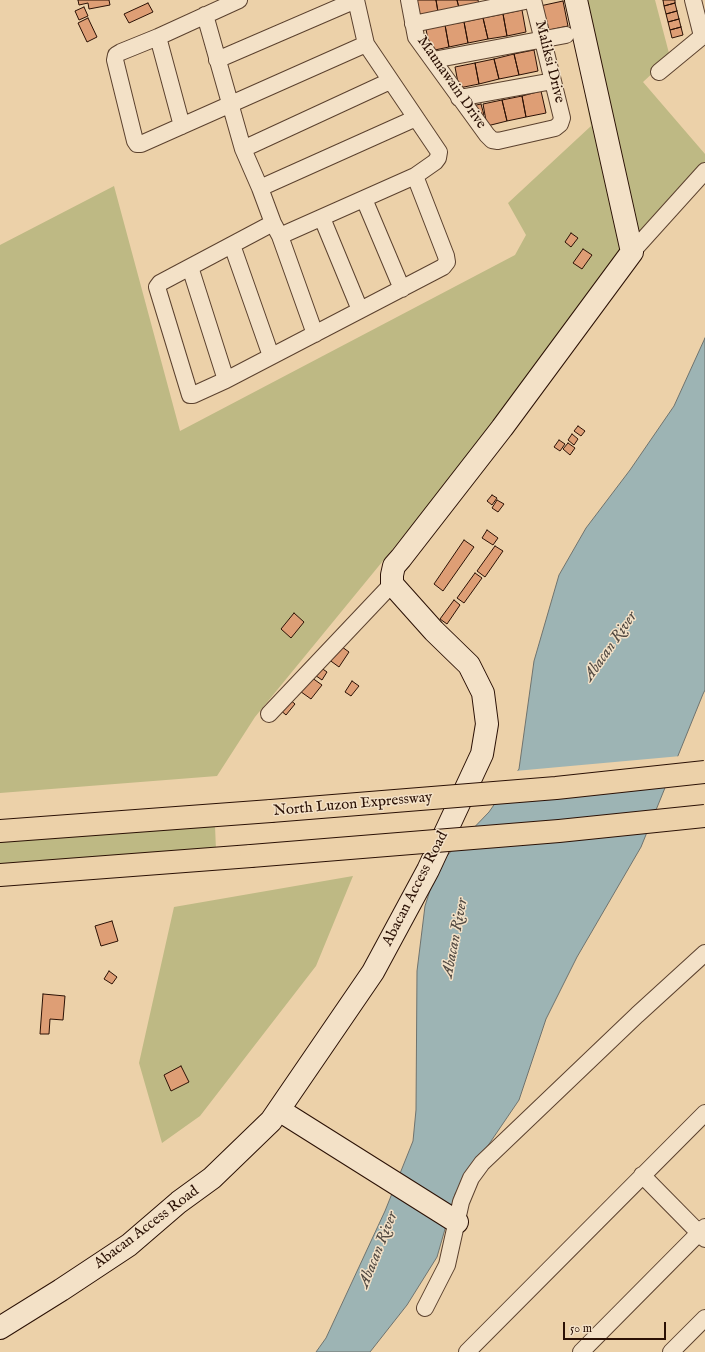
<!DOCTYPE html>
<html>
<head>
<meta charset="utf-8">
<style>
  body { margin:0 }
  #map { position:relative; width:705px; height:1352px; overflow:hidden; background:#ecd1a9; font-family:"IM FELL English",serif }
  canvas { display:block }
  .scale { position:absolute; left:563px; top:1322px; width:103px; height:18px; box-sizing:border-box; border:2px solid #2b1105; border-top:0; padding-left:5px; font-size:12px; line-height:14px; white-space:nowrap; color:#2b1105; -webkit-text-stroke:3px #f3e1c7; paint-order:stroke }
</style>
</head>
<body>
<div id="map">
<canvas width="705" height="1352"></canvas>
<div class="scale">50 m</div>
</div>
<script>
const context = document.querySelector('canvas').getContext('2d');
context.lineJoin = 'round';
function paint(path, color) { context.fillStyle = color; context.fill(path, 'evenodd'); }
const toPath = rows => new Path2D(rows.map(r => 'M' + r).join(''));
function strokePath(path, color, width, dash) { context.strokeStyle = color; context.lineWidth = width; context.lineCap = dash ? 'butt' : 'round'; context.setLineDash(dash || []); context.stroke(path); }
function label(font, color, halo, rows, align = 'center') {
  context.font = font + ' "IM FELL English",serif'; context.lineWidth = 3; context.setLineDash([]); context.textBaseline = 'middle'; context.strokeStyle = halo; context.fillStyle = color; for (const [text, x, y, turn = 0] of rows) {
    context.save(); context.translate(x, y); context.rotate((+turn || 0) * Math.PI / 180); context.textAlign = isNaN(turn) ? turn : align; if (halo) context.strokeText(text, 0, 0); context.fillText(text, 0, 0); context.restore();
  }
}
paint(toPath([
  [567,0,655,0,670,57,643,82,705,154,705,168,255,717,217,776,0,793,0,245,114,186,180,431,515,255,526,235,508,203,591,126],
  [215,826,216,850,0,867,0,842],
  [353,876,316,966,200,1116,162,1143,139,1063,174,907]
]), '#beb984');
const water = toPath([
  [705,338,705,690,703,694,641,847,577,957,546,1019,519,1100,455,1194,437,1257,407,1305,370,1352,316,1352,326,1338,385,1211,413,1141,416,1110,417,971,425,906,438,865,489,812,519,769,534,661,559,575,586,528,630,470,674,406,705,338]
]);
paint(water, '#9db4b4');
strokePath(water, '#6f736e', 1);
paint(toPath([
  [681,756,670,783,496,799,515,771]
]), '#ecd1a9');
const building = toPath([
  [78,0,109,0,110,5,89,9,88,3,79,5,78,0],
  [415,0,436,0,438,12,418,16,415,0],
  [436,0,457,0,459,8,438,12,436,0],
  [457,0,478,0,479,4,459,8,457,0],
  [663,0,675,0,675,3,664,6,663,0],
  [563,1,568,26,545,31,540,6,563,1],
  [148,3,153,12,129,23,124,14,148,3],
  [675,3,677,11,666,14,664,6,675,3],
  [84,7,88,16,79,20,75,11,84,7],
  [522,10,526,32,507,36,503,14,522,10],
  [677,11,679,19,668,22,666,14,677,11],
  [503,14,507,36,488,39,483,18,503,14],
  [88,18,97,37,87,42,78,23,88,18],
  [483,18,488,39,468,43,464,22,483,18],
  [679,19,681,27,670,30,668,22,679,19],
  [464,22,468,43,449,47,445,25,464,22],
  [445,25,449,47,430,51,426,29,445,25],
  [681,27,683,35,672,38,670,30,681,27],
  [534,50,538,71,519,75,514,54,534,50],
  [514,54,519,75,499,79,494,59,514,54],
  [494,59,499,79,479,84,475,63,494,59],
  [475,63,479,84,459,88,455,67,475,63],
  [541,91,546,113,526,117,522,96,541,91],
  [522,96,526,117,507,121,502,100,522,96],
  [502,100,507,121,487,126,483,104,502,100],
  [481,104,484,115,474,117,472,106,481,104],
  [571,233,578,238,571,247,565,242,571,233],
  [583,249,592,255,582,269,573,263,583,249],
  [578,426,585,431,581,436,574,431,578,426],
  [572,434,578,439,574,445,568,440,572,434],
  [559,440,565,444,560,451,554,447,559,440],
  [568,443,575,448,570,455,563,449,568,443],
  [492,495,497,498,492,505,487,501,492,495],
  [497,500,504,504,498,512,492,508,497,500],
  [487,530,498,538,493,545,482,538,487,530],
  [464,540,474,547,443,591,434,584,464,540],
  [495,546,503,551,485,577,477,571,495,546],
  [475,573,482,578,464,603,457,598,475,573],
  [454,600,460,605,447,624,440,619,454,600],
  [294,613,304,622,291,638,281,629,294,613],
  [338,644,349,652,339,667,328,659,338,644],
  [317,665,327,672,322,680,312,673,317,665],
  [308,675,322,685,311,699,297,689,308,675],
  [352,681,359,686,351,696,345,692,352,681],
  [288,698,295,704,286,715,279,709,288,698],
  [112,921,118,941,101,946,95,926,112,921],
  [109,971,117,977,112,984,104,979,109,971],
  [43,994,65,996,63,1020,50,1019,49,1034,40,1034,43,994],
  [181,1066,189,1082,171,1091,164,1075,181,1066]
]);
paint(building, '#de9e75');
strokePath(building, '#2b1105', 1);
const street = toPath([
  [239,0,158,37,121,52,116,55,115,60,135,141,137,144,141,144,366,44],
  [409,0,416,37,487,135,492,140,498,141,555,128,560,124,562,118,533,0],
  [693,0,702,36],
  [205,15,243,149,260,188,273,223,280,236,315,334],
  [413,24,530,0],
  [158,37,182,126],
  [217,60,356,0,366,44,439,152,438,158,435,162,415,176,280,236],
  [433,60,566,35],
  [659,72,705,34],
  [459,98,553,81],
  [243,149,390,81],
  [260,188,416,118],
  [364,199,402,289],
  [322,218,360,310],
  [273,223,160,283,157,287,190,395,193,395,226,380,443,267,447,262,446,256,415,176],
  [232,245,271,356],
  [632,252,705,171],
  [190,267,226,380],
  [269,714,392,584],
  [642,1175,705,1239],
  [425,1308,447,1265,461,1202,471,1178,482,1163,637,1015,705,953],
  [467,1352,705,1113],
  [581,1352,705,1227],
  [671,1352,705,1318]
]);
const secondary = toPath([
  [279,1110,457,1222],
  [0,1328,61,1290,129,1245,179,1202,212,1178,271,1121,373,972,428,870,482,754,487,724,483,693,469,665,434,631,392,584,392,575,394,566,401,558,502,428,632,252,576,0]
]);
const highway = toPath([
  [0,831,271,811],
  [0,875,251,856]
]);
strokePath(street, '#5b412e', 18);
strokePath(secondary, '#2b1105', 24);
strokePath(highway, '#2b1105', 24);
strokePath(street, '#f3e1c7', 16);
strokePath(secondary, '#f3e1c7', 22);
strokePath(highway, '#ecd1a9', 22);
const highwayBridge = toPath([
  [271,811,556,788,705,772],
  [251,856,559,831,705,816]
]);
strokePath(highwayBridge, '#2b1105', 24, []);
strokePath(highwayBridge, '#ecd1a9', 22);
label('15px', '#2b1105', '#f3e1c7', [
  ["Maliksi Drive",549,62,76],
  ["Maunawain Drive",451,83,55],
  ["North Luzon Expressway",353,805,-5],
  ["Abacan Access Road",416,889,-63],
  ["Abacan Access Road",147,1228,-37]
]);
label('italic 16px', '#534a42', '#f3e1c7', [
  ["Abacan River",611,647,-55],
  ["Abacan River",456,938,-79],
  ["Abacan River",379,1250,-68]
]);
</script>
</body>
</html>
